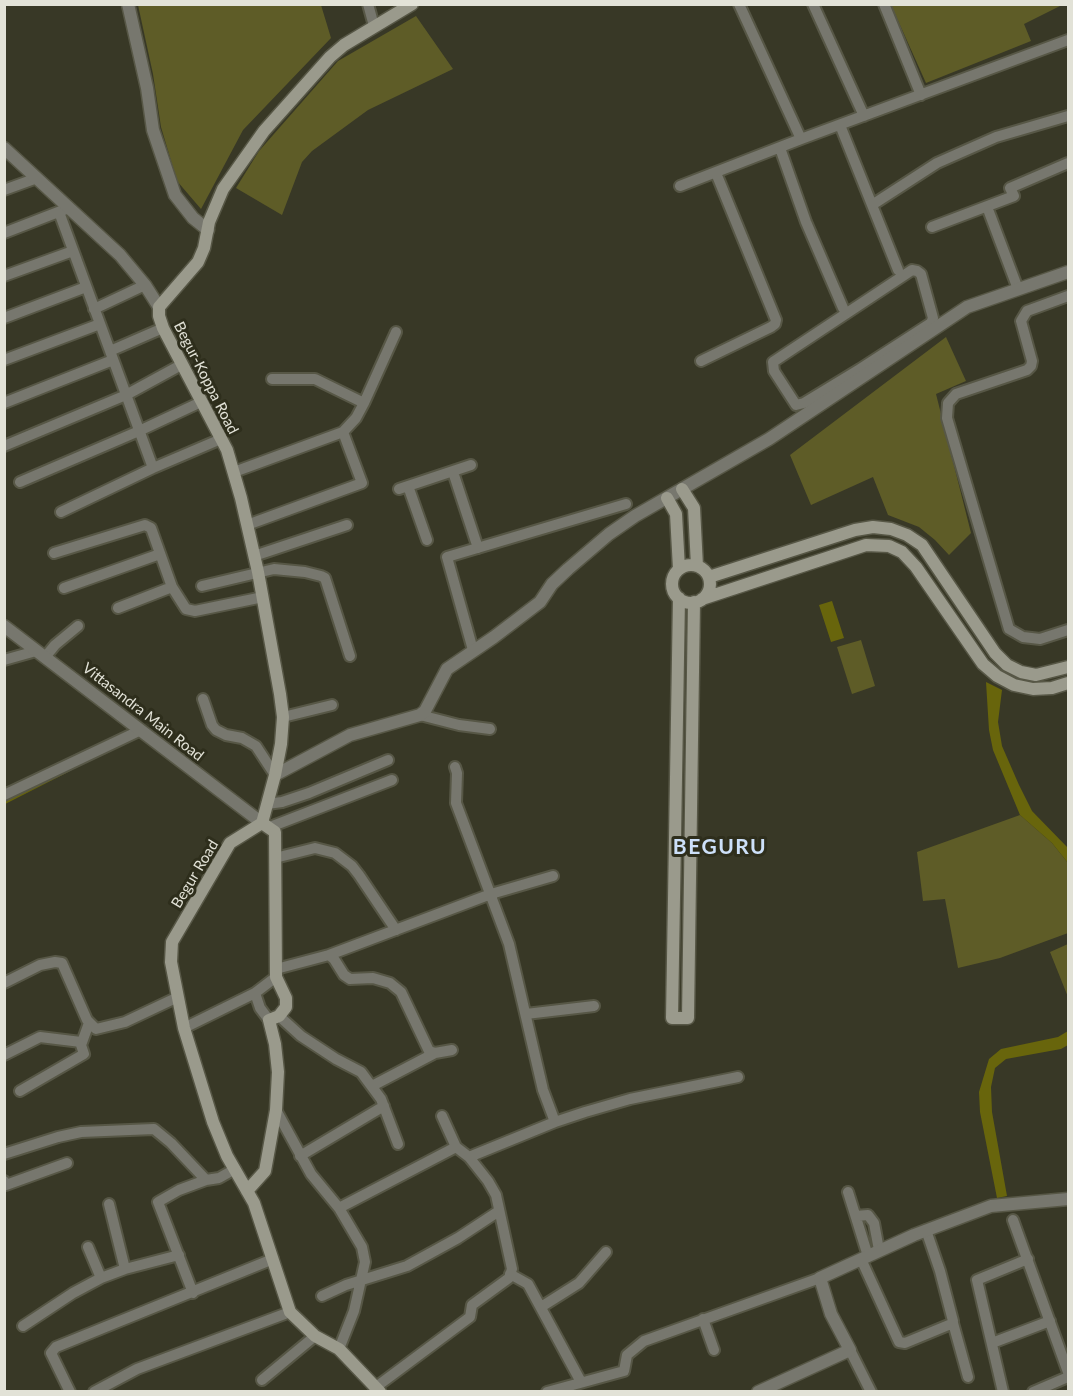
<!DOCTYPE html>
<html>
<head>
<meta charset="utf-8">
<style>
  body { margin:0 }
  #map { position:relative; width:1073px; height:1396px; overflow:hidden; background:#383826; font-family:Lato,sans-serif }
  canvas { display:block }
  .frame { position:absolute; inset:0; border:6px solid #e2e2d7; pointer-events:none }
</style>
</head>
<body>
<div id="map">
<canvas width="1073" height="1396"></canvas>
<div class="frame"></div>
</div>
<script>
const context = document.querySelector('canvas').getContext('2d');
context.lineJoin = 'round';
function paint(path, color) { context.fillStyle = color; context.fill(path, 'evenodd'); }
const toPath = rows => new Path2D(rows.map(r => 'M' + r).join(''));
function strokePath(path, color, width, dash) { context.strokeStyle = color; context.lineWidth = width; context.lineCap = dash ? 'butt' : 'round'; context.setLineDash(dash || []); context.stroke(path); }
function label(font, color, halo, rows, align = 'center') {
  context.font = font + ' Lato,sans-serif'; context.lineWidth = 6; context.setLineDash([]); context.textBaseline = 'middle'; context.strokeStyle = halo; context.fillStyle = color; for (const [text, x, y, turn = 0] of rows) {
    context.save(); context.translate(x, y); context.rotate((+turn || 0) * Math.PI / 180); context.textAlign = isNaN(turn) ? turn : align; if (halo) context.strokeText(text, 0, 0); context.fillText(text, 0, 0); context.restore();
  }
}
paint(toPath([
  [138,5,321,5,331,38,243,130,201,209,177,181,161,127,153,74],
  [891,5,1062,5,1024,24,1031,41,926,83],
  [416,16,453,69,368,110,312,151,302,162,282,215,236,188,259,151,338,61],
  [946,337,966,381,936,394,971,533,949,555,935,540,919,527,888,515,873,477,811,505,790,455],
  [861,640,875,686,852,694,837,647],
  [1020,815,1052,843,1068,863,1068,933,1000,958,958,968,945,899,923,901,917,852],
  [1068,944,1068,997,1050,952]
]), '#5e5c27');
paint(toPath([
  [832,601,844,638,831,642,819,605],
  [986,682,1002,690,998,722,1002,746,1019,785,1032,811,1068,848,1068,863,1052,843,1020,815,993,750,989,730],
  [1068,1031,1068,1045,1061,1049,1006,1059,995,1068,991,1087,992,1112,1007,1196,997,1198,980,1112,979,1092,989,1059,1001,1049,1058,1037]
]), '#68650c');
strokePath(toPath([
  [4,803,69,770]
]), '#68650c', 3);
const minor = toPath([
  [368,4,374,26],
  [739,4,801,139],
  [813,4,864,116],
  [884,4,921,95],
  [840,125,898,270],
  [780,148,806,222,843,308],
  [680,186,801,139,1068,40],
  [4,190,37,178],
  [872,205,937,163,996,137,1068,116],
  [59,212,153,468],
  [989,212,1018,289],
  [932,227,1014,196,1010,188,1068,163],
  [4,233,66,209],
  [4,276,73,251],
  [1068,296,1027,311,1021,321,1032,361,1031,366,1027,370,956,394,948,403,947,418,1009,629,1023,637,1040,639,1068,630],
  [94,309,145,285],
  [4,318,86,287],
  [110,351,163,328],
  [4,360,100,324],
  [701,361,771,327,775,324,776,320,716,173],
  [860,369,931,323,933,318,921,274,917,271,912,270,773,362,774,371,796,405,804,403,860,369,864,376],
  [272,379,315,379,364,403],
  [4,403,113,360],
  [4,446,126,395,181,365],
  [234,472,343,432,356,418,364,403,396,332],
  [453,472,478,548],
  [20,482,139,431,201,402],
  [408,486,427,540],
  [399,489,471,465],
  [61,512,153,468,221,439],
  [247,525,362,483,343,432],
  [54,553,145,525,151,528,172,587,186,609,195,611,263,597],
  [254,556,347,525],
  [202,586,274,569,305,572,321,576,325,578,350,656],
  [64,588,160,554],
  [118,608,172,587],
  [473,650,447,557,626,504],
  [46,656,55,645,78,626],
  [4,660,36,651],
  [203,699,212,725,216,730,226,735,242,738,256,746,275,775],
  [420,715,459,725,490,729],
  [283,717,332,705],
  [455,767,457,773,456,803,509,944,543,1090,555,1122],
  [4,795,141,730],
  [267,804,282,802,309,793,388,760],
  [270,827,392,780],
  [275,858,315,848,335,853,352,866,359,875,396,930],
  [329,955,491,894,553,876],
  [276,969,329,955,334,959,344,975,350,979,373,978,390,983,401,992,429,1051,435,1053,452,1050],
  [4,983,40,965,55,962,62,963,87,1020,96,1029,125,1022,178,997],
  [255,993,260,1008,269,1020],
  [526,1014,594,1006],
  [279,1016,301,1036,336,1059,361,1072,381,1099,398,1144],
  [184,1028,255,993,276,977],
  [4,1055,40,1037,81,1042],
  [372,1086,435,1053],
  [20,1091,84,1054,81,1045,89,1023],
  [276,1110,311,1174,339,1208,362,1247,365,1262,354,1311,339,1349],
  [442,1116,456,1147],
  [4,1154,58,1137,81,1132,154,1129,171,1143,206,1180,219,1178,235,1169],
  [300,1156,384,1106],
  [4,1181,6,1185,67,1163],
  [848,1192,868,1256],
  [109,1204,125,1269],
  [339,1208,456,1147,469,1157,555,1122,585,1112,630,1099,738,1077],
  [856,1216,868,1215,874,1223,879,1250],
  [1013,1220,1068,1372],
  [88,1247,101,1278],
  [861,1259,899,1342,905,1343,951,1324,953,1321,940,1271,926,1230],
  [510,1274,528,1284,581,1382],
  [193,1293,158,1202,179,1190,206,1180],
  [322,1296,346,1285,407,1266,458,1238,499,1211],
  [541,1307,579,1283,606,1252],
  [703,1319,714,1350],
  [953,1323,968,1377],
  [23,1326,73,1293,101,1278,125,1269,179,1255],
  [992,1343,1050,1321],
  [850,1350,871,1392],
  [262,1380,315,1336],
  [376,1387,470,1317,472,1305,509,1278,512,1269,496,1195,488,1181,469,1157],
  [70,1392,51,1353,56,1347,273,1259],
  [94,1392,137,1369,290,1312],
  [547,1392,624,1371,627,1355,644,1341,820,1278],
  [1003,1392,977,1280,1028,1259],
  [1033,1392,1068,1377]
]);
const tertiary = toPath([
  [128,4,147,88,153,130,175,195,193,218,208,230],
  [4,148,120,255,145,285,159,307],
  [4,626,262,823],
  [275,775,350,735,420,715,425,711,447,669,494,637,540,602,552,584,568,569,609,534,635,516,769,439,967,307,1068,272],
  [758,1392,850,1350,831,1314,820,1278,914,1235,991,1206,1068,1199]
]);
const secondary = toPath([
  [682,489,694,508,697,566],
  [667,498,676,514,679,569],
  '672 584a19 19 0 1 1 38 0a19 19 0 1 1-38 0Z',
  [709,577,855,530,873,527,891,529,907,535,922,545,995,653,1007,665,1021,672,1036,675,1068,667],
  [679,598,672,1018,688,1018,694,602],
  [702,599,866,545,889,546,902,552,916,567,983,664,997,676,1014,685,1033,689,1052,688,1068,683],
  [262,823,275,775,281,744,283,717,280,694,258,572,241,498,227,450,163,328,159,316,159,307,198,262,204,248,209,222,223,189,264,131,330,57,344,45,412,4],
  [262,823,230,843,172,942,171,962,184,1028,213,1122,227,1156,254,1203,290,1312,315,1336,339,1349,380,1392],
  [247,1191,265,1171,276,1110,278,1072,275,1044,269,1020,279,1016,286,1007,286,998,276,977,275,832,262,823]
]);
strokePath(minor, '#575746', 14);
strokePath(tertiary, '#575746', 15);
strokePath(secondary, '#575746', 15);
strokePath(minor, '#77776e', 10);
strokePath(tertiary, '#77776e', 12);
strokePath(secondary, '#9a9a8c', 12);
label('15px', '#e2e2d7', '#2e2e1c', [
  ["Begur-Koppa Road",206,378,63],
  ["Vittasandra Main Road",143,712,38],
  ["Begur Road",195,874,-59]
]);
context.letterSpacing = '1.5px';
label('bold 21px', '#cde0f9', '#2e2e1c', [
  ["BEGURU",720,847]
]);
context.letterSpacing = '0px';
</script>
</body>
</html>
